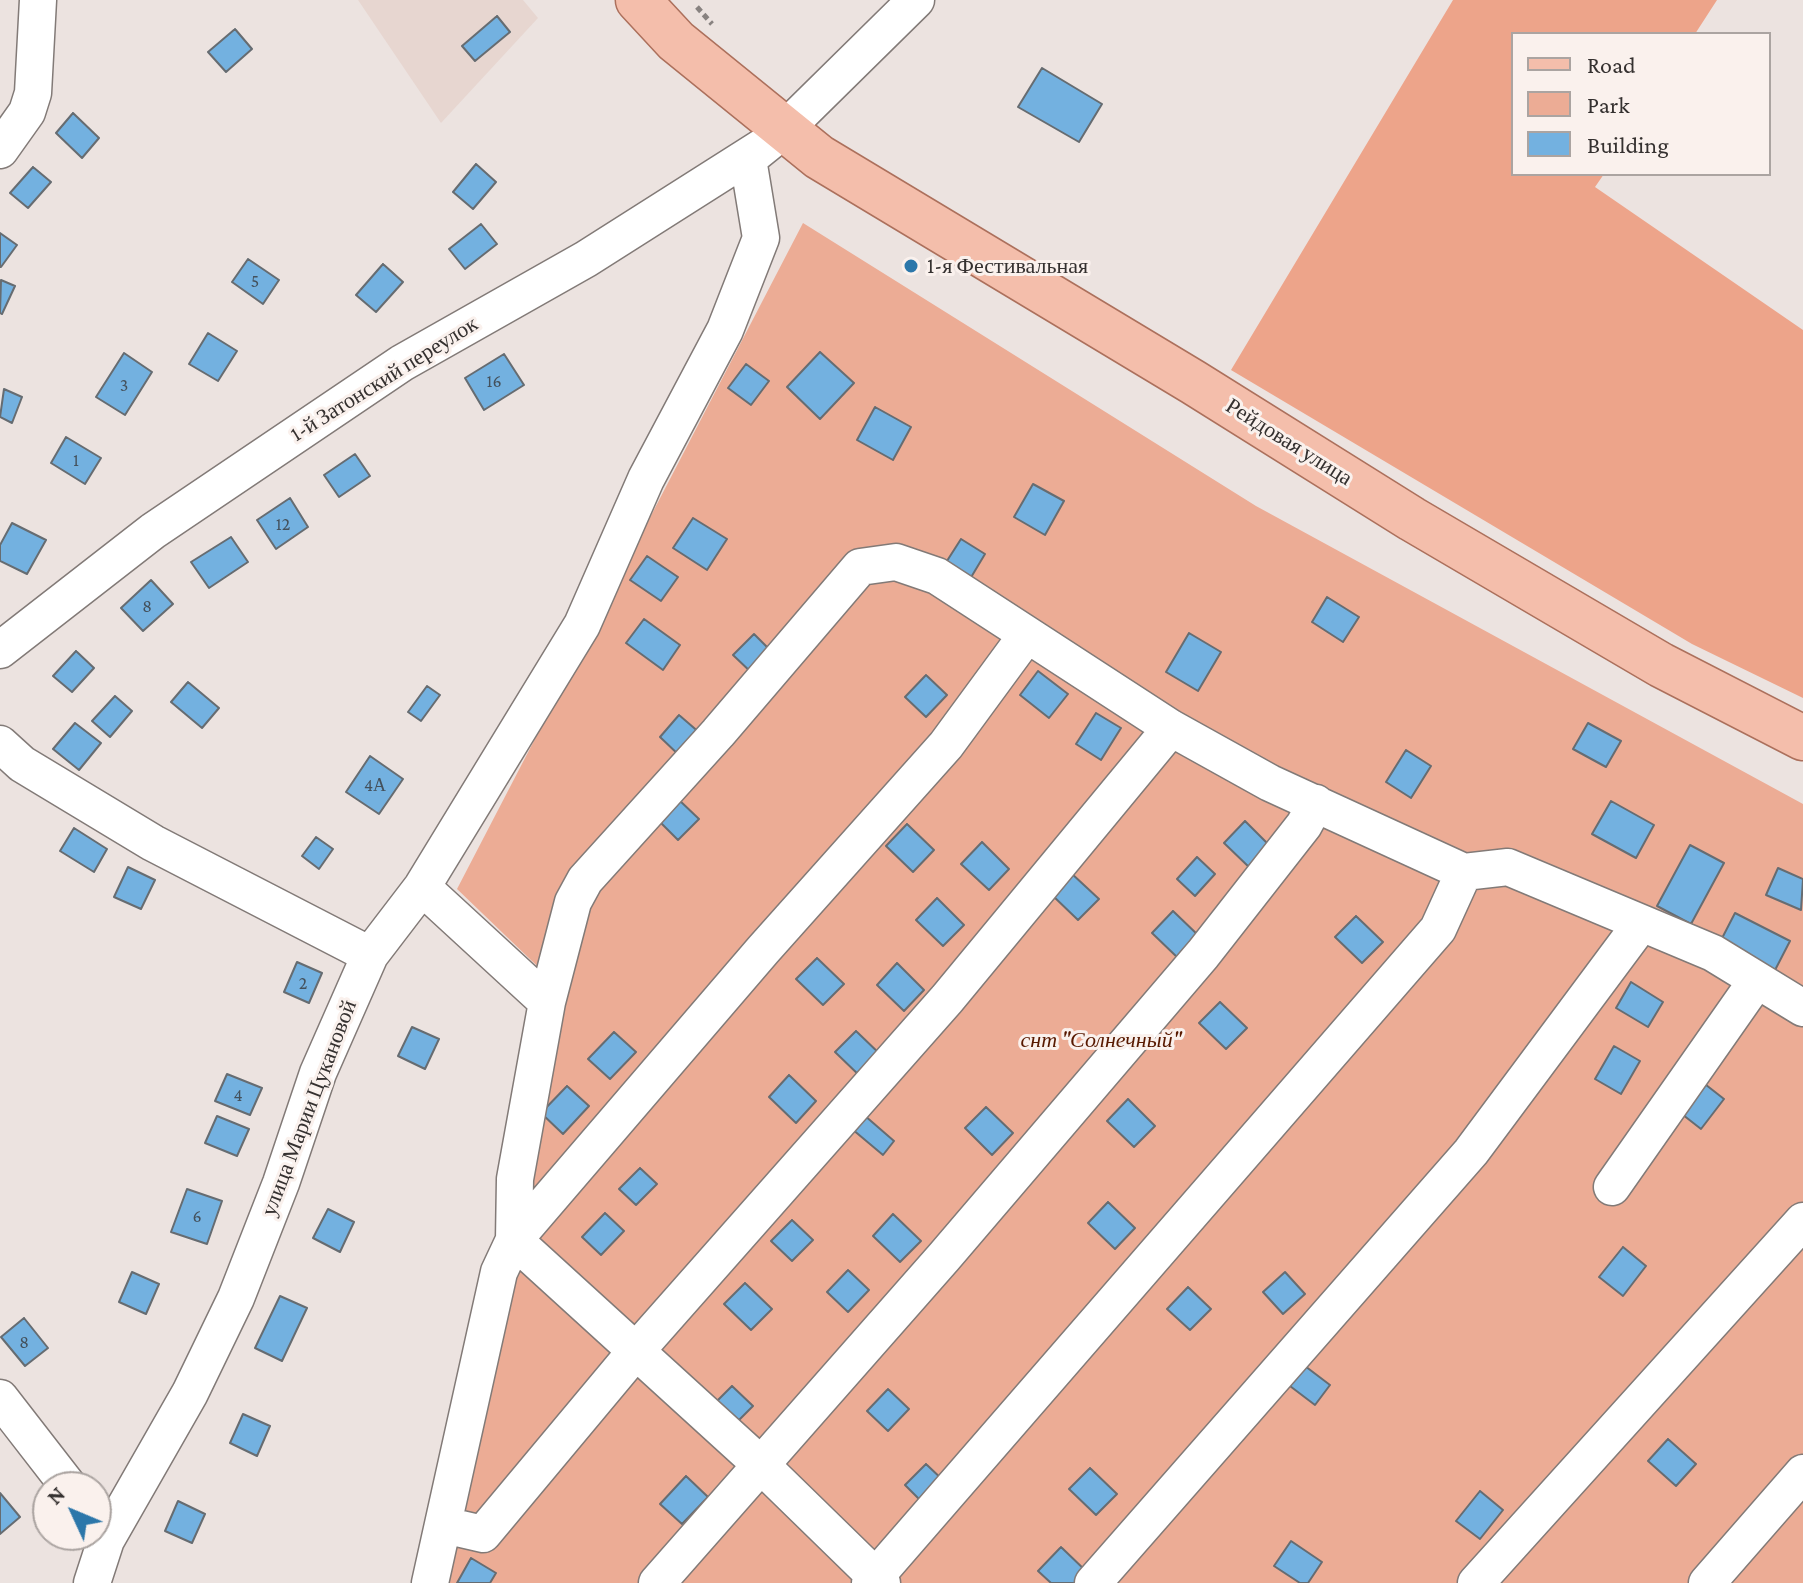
<!DOCTYPE html>
<html>
<head>
<meta charset="utf-8">
<style>
  body { margin:0 }
  #map { position:relative; width:1803px; height:1583px; overflow:hidden; background:#ece3e0; font-family:"Crimson Pro",serif }
  canvas { display:block }
  .legend { position:absolute; left:1511px; top:32px; width:260px; height:144px; box-sizing:border-box; background:#faf1ed; border:2px solid #aba4a1; margin:0; padding:10px 14px; list-style:none; font-size:24px; color:#353130 }
  .legend li { display:flex; align-items:center; gap:16px; height:40px }
  .legend b { width:40px; border:2px solid #aba4a1 }
  .north { position:absolute; left:32px; top:1471px; width:80px; height:80px; box-sizing:border-box; background:#faf1ed; border:2px solid #aba4a1; border-radius:50%; rotate:314deg; font-size:22px; font-weight:700; line-height:32px; text-align:center; color:#353130 }
  .north::after { content:''; display:block; margin:auto; width:28px; height:36px; background:#2c77aa; clip-path:polygon(50% 0,100% 100%,50% 72%,0 100%) }
</style>
</head>
<body>
<div id="map">
<canvas width="1803" height="1583"></canvas>
<ul class="legend">
<li><b style="height:10px;background:#f4beab"></b>Road</li>
<li><b style="height:22px;background:#ecac95"></b>Park</li>
<li><b style="height:22px;background:#73b1e0"></b>Building</li>
</ul>
<div class="north">N</div>
</div>
<script>
const context = document.querySelector('canvas').getContext('2d');
context.lineJoin = 'round';
function paint(path, color) { context.fillStyle = color; context.fill(path, 'evenodd'); }
const toPath = rows => new Path2D(rows.map(r => 'M' + r).join(''));
function strokePath(path, color, width, dash) { context.strokeStyle = color; context.lineWidth = width; context.lineCap = dash ? 'butt' : 'round'; context.setLineDash(dash || []); context.stroke(path); }
function label(font, color, halo, rows, align = 'center') {
  context.font = font + ' "Crimson Pro",serif'; context.lineWidth = 6; context.setLineDash([]); context.textBaseline = 'middle'; context.strokeStyle = halo; context.fillStyle = color; for (const [text, x, y, turn = 0] of rows) {
    context.save(); context.translate(x, y); context.rotate((+turn || 0) * Math.PI / 180); context.textAlign = isNaN(turn) ? turn : align; if (halo) context.strokeText(text, 0, 0); context.fillText(text, 0, 0); context.restore();
  }
}
paint(toPath([
  [358,0,523,0,538,18,441,123]
]), '#e7d6d0');
paint(toPath([
  [803,223,1256,506,1803,804,1803,1583,444,1583,558,986,457,889]
]), '#ecac95');
paint(toPath([
  [1453,0,1717,0,1695,34,1513,34,1513,174,1604,174,1595,187,1803,330,1803,698,1692,644,1231,370]
]), '#eda48a');
const building = toPath([
  [497,16,510,32,475,61,462,46,497,16],
  [235,29,252,49,226,72,208,52,235,29],
  [1042,68,1102,104,1079,142,1018,107,1042,68],
  [73,113,99,138,82,158,56,133,73,113],
  [476,164,496,182,473,209,453,192,476,164],
  [33,167,51,182,28,208,10,193,33,167],
  [481,224,497,244,465,269,449,249,481,224],
  [0,233,17,245,1,267,0,267,0,233],
  [248,259,279,280,263,304,232,282,248,259],
  [383,264,403,282,376,312,356,295,383,264],
  [1,280,15,286,2,314,0,313,1,280],
  [208,333,237,351,218,381,189,364,208,333],
  [820,352,854,383,820,419,787,387,820,352],
  [124,353,152,372,125,415,96,397,124,353],
  [504,354,524,385,484,410,465,378,504,354],
  [746,364,769,381,751,405,728,388,746,364],
  [4,389,22,397,12,423,0,417,4,389],
  [875,407,911,427,893,460,857,440,875,407],
  [66,437,101,458,85,484,51,463,66,437],
  [355,454,370,476,339,497,324,475,355,454],
  [1033,484,1064,501,1045,535,1014,517,1033,484],
  [290,498,308,527,276,549,257,520,290,498],
  [693,518,727,539,707,570,673,548,693,518],
  [12,523,46,540,27,574,0,561,0,545,12,523],
  [231,537,248,562,209,588,191,562,231,537],
  [961,539,985,554,970,579,945,564,961,539],
  [647,556,678,577,661,601,630,580,647,556],
  [151,580,173,604,143,631,121,608,151,580],
  [1327,597,1359,617,1343,642,1312,622,1327,597],
  [644,619,680,645,663,670,626,643,644,619],
  [1189,633,1221,652,1198,691,1166,672,1189,633],
  [754,634,774,654,754,675,733,655,754,634],
  [76,651,94,668,72,692,53,676,76,651],
  [1038,671,1068,694,1049,718,1020,695,1038,671],
  [926,675,947,695,926,717,905,697,926,675],
  [188,682,219,708,202,728,171,702,188,682],
  [427,686,440,695,421,721,408,712,427,686],
  [115,696,132,711,110,737,92,721,115,696],
  [1096,713,1121,728,1101,760,1076,744,1096,713],
  [679,715,701,734,681,757,660,737,679,715],
  [75,723,101,743,79,770,53,749,75,723],
  [1588,723,1621,741,1606,767,1573,749,1588,723],
  [1406,750,1431,766,1411,798,1386,782,1406,750],
  [370,756,403,779,379,814,346,792,370,756],
  [678,799,699,819,678,840,658,820,678,799],
  [1611,801,1654,825,1636,858,1592,834,1611,801],
  [1245,821,1272,848,1251,869,1224,843,1245,821],
  [907,824,934,850,913,872,886,846,907,824],
  [74,828,107,849,94,872,60,851,74,828],
  [316,837,333,849,319,869,302,856,316,837],
  [982,842,1009,869,989,890,961,864,982,842],
  [1690,845,1724,863,1691,924,1657,906,1690,845],
  [1197,857,1215,874,1195,896,1177,879,1197,857],
  [128,867,155,880,141,909,114,897,128,867],
  [1778,868,1803,879,1801,910,1766,895,1778,868],
  [1071,873,1099,899,1078,920,1051,894,1071,873],
  [937,898,964,925,943,946,916,920,937,898],
  [1173,911,1200,937,1179,959,1152,933,1173,911],
  [1735,913,1790,941,1773,974,1718,946,1735,913],
  [1356,916,1383,942,1362,963,1335,937,1356,916],
  [817,958,844,984,823,1005,796,979,817,958],
  [297,962,322,973,309,1003,284,992,297,962],
  [897,963,924,990,904,1011,877,985,897,963],
  [1631,982,1663,1002,1648,1027,1616,1008,1631,982],
  [1220,1002,1247,1028,1226,1049,1199,1023,1220,1002],
  [412,1027,439,1039,425,1069,398,1056,412,1027],
  [856,1031,883,1057,862,1078,835,1052,856,1031],
  [614,1032,636,1052,610,1079,588,1059,614,1032],
  [1614,1046,1640,1061,1621,1094,1595,1079,1614,1046],
  [227,1074,262,1088,250,1115,215,1101,227,1074],
  [789,1075,816,1101,796,1123,769,1097,789,1075],
  [1701,1081,1724,1099,1701,1129,1678,1111,1701,1081],
  [567,1086,589,1106,563,1134,541,1113,567,1086],
  [1128,1099,1155,1126,1134,1147,1107,1121,1128,1099],
  [986,1107,1013,1133,992,1155,965,1128,986,1107],
  [864,1115,894,1141,883,1155,852,1129,864,1115],
  [217,1116,249,1129,237,1156,205,1143,217,1116],
  [640,1168,657,1184,636,1205,619,1189,640,1168],
  [187,1189,222,1201,207,1244,171,1232,187,1189],
  [1108,1202,1135,1228,1115,1249,1088,1223,1108,1202],
  [328,1209,354,1222,340,1252,313,1238,328,1209],
  [605,1213,624,1231,601,1255,582,1237,605,1213],
  [893,1214,921,1241,900,1262,873,1236,893,1214],
  [792,1220,813,1240,792,1261,771,1241,792,1220],
  [1623,1247,1646,1266,1623,1296,1599,1277,1623,1247],
  [848,1270,869,1290,848,1312,827,1292,848,1270],
  [132,1272,159,1284,146,1314,119,1302,132,1272],
  [1285,1272,1305,1294,1283,1314,1263,1292,1285,1272],
  [745,1283,772,1309,751,1330,724,1304,745,1283],
  [1188,1287,1211,1309,1190,1330,1167,1309,1188,1287],
  [280,1296,307,1308,282,1361,255,1348,280,1296],
  [24,1318,48,1348,25,1366,1,1337,24,1318],
  [1301,1363,1330,1385,1315,1405,1286,1383,1301,1363],
  [732,1386,753,1406,732,1427,711,1407,732,1386],
  [888,1389,909,1409,888,1431,867,1411,888,1389],
  [243,1414,270,1426,257,1456,230,1443,243,1414],
  [1668,1439,1696,1464,1676,1486,1648,1461,1668,1439],
  [926,1464,946,1483,925,1505,905,1485,926,1464],
  [1090,1468,1117,1494,1096,1515,1069,1489,1090,1468],
  [686,1476,708,1497,682,1524,660,1504,686,1476],
  [1480,1491,1503,1510,1480,1539,1456,1521,1480,1491],
  [0,1493,20,1517,0,1534,0,1493],
  [178,1501,205,1514,192,1543,165,1531,178,1501],
  [1291,1541,1322,1562,1308,1583,1300,1583,1274,1566,1291,1541],
  [1061,1547,1088,1573,1078,1583,1051,1583,1038,1571,1061,1547],
  [471,1558,496,1573,490,1583,457,1583,471,1558]
]);
paint(building, '#73b1e0');
strokePath(building, '#666c71', 2);
const minor = toPath([
  [0,150,27,112,33,93,38,0],
  [0,650,153,531,402,363,586,259,764,146],
  [0,744,22,764,153,843,370,955,318,1073,281,1183,236,1298,190,1393,106,1540,96,1526],
  [422,887,547,1002],
  [370,955,422,887,582,625,646,479,725,330,761,238,748,159,784,130,916,0],
  [1612,1187,1757,980],
  [0,1398,69,1487],
  [444,1525,483,1534,635,1352,947,999,1171,728],
  [92,1583,106,1540],
  [430,1583,499,1272,514,1240,763,950,946,745,1026,636],
  [657,1583,944,1257,1203,954,1304,825,1316,803],
  [870,1583,1438,929,1464,872],
  [882,1583,760,1464,514,1240,515,1179,547,1002,573,902,585,880,718,733,860,567,896,562,937,576,1171,728,1270,783,1464,872,1508,867,1713,953,1803,1008],
  [1093,1583,1471,1152,1640,925],
  [1476,1583,1803,1221],
  [1707,1583,1803,1473]
]);
const major = toPath([
  [638,0,676,41,819,157,1193,382,1412,519,1661,665,1803,738]
]);
strokePath(minor, '#827a77', 39);
strokePath(major, '#ac705c', 47);
strokePath(toPath([
  [697,7,712,24]
]), '#888280', 5, [6, 4]);
strokePath(minor, '#fff', 36);
strokePath(major, '#f4beab', 44);
for (const [x, y, r, color] of [
  [911,266,8,"#2c77aa"]
]) { const dot = new Path2D(); dot.arc(x, y, r, 0, 2 * Math.PI); context.fillStyle = color; context.fill(dot); strokePath(dot, '#faf1ed', 3); }
label('18px', '#44515c', null, [
  ["5",255,281],
  ["16",494,381],
  ["3",124,385],
  ["1",76,460],
  ["12",283,524],
  ["8",147,606],
  ["4А",375,785],
  ["2",303,983],
  ["4",238,1095],
  ["6",197,1216],
  ["8",24,1342]
]);
label('22px', '#353130', '#faf1ed', [
  ["1-я Фестивальная",927,266]
], 'left');
label('22px', '#353130', '#faf1ed', [
  ["1-й Затонский переулок",384,379,-32],
  ["Рейдовая улица",1289,442,32],
  ["улица Марии Цукановой",309,1108,-69]
]);
label('italic 22px', '#581900', '#faf1ed', [
  ["снт \"Солнечный\"",1101,1040]
]);
</script>
</body>
</html>
